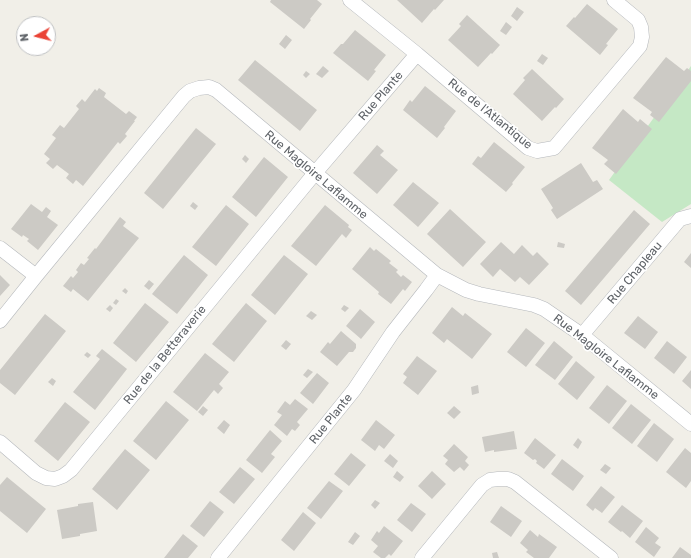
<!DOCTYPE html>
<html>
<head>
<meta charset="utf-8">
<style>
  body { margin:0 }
  #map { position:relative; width:691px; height:558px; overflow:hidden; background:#f1efe8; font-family:Rubik,sans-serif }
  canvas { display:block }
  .north { position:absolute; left:16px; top:16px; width:40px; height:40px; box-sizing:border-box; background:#fff; border:1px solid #bfc1c3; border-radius:50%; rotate:263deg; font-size:11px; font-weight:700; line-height:16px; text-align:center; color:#5f6368 }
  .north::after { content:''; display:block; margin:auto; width:14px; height:18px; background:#ea4335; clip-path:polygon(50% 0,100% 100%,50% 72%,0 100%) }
</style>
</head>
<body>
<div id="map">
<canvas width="691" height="558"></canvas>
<div class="north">N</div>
</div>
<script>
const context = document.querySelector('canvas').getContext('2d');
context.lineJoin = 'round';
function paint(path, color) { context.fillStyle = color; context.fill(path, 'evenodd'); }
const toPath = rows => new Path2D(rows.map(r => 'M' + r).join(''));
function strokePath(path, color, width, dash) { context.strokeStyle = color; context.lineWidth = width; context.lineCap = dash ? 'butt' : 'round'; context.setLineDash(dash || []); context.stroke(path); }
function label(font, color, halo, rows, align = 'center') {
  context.font = font + ' Rubik,sans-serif'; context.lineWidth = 3.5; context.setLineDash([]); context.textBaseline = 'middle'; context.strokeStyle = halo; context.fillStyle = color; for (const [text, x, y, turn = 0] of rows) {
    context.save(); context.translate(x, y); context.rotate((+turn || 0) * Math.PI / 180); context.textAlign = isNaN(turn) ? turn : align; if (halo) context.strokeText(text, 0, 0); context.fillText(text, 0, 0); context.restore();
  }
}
paint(toPath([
  [691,66,691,204,662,222,609,180]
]), '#c5e8c5');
paint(toPath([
  [271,0,317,0,322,4,310,19,311,20,304,29,270,2],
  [397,0,444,0,435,10,434,9,422,23],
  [587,4,618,29,606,44,608,45,600,55,566,26,574,17,575,18],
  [517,7,524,12,517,21,511,16],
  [467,15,500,45,492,54,491,53,478,67,448,40,461,26,459,24],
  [506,22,512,27,506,35,500,31],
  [355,30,386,55,374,70,376,71,368,81,333,53,341,44,343,44],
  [286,35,292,40,285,49,279,44],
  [542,54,548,58,543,65,537,61],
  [666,57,684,71,687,68,691,71,691,81,659,122,650,115,652,112,633,98],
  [255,60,317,110,300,131,238,80],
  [323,66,329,71,322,78,316,74],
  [532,69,564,99,556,108,555,107,542,121,513,94,525,80,523,78],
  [306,71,310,74,306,78,303,75],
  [425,86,456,111,444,127,445,128,437,138,403,110,410,100,412,102],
  [99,88,106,93,104,97,126,114,129,111,137,117,134,121,135,121,125,134,127,136,120,144,118,142,83,186,76,180,73,184,66,178,69,174,57,165,53,169,46,163,50,159,44,154,56,138,52,135,60,125,64,128,79,109,76,106,82,99,85,102,95,89,97,91],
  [623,109,638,122,640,119,652,129,616,174,604,164,608,160,592,148],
  [196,128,216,144,163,209,144,193],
  [494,142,525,167,512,183,513,184,506,192,472,164,478,156,481,158],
  [377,145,384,151,380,155,398,170,377,194,353,173],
  [245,155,249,159,246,163,242,159],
  [264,157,288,177,256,217,232,197],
  [581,163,593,182,597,180,603,189,557,219,551,210,553,208,541,189],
  [413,182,439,203,418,227,393,205],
  [193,202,198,206,195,210,190,206],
  [31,204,42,212,46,207,51,211,47,217,58,225,38,250,27,241,29,239,23,235,22,237,11,229],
  [226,205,249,224,216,266,192,247],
  [325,205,349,225,348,227,352,230,346,238,342,234,316,266,291,246],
  [450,209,486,242,463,267,427,234],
  [634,210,650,224,581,305,565,291],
  [120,217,126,222,123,226,139,238,88,301,73,289,71,292,63,286,71,276,73,278,78,272,76,270,81,263,84,265,89,259,87,258,95,248,96,249],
  [501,242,514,254,522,245,533,256,537,252,549,264,529,285,520,277,515,282,500,269,493,277,480,264],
  [558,242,565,244,564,248,557,247],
  [370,247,374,251,376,249,391,261,389,263,398,270,396,272,401,277,403,275,412,282,405,291,403,289,391,304,378,294,379,292,352,269],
  [691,253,691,268,684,262],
  [184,255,208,275,177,314,152,294],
  [284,255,308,274,275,315,251,295],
  [0,275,10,285,0,296],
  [149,280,154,284,149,290,144,286],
  [125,288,128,291,126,294,122,291],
  [116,299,119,301,116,305,113,303],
  [145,303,169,322,136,362,113,343],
  [246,303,267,321,234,362,212,344],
  [110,305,113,308,110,312,106,309],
  [344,305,349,308,345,312,341,309],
  [452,307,463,316,465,313,492,334,472,359,447,339,444,343,432,333],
  [360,309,375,322,361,339,346,326],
  [311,311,317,315,312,320,306,316],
  [45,314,66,331,15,395,0,383,0,370],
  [638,316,658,332,645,349,624,333],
  [526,328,545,343,526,367,507,352],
  [341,331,356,344,356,348,353,352,349,352,337,366,320,352,328,342,330,344],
  [286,340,291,344,286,350,281,346],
  [554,341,573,357,555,380,535,365],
  [667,341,687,357,674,374,654,358],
  [102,349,127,369,95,410,73,392,100,359,96,356],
  [87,352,91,355,88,358,84,355],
  [205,353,229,372,219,384,223,388,218,394,214,390,197,411,173,392],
  [417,356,437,371,418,395,403,383,407,377,403,374],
  [576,361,595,377,577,400,558,384],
  [308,369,313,372,307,378,303,375],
  [691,370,691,389,682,381],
  [317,373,329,383,313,404,300,393],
  [52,378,56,381,53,386,48,382],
  [478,385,479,393,472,395,471,387],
  [607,385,627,401,609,424,589,408],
  [295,399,308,409,297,422,300,425,295,431,292,429,287,436,274,425,282,415,277,412,285,401,290,405],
  [166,401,189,420,156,460,133,441],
  [65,402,90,422,58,461,34,441],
  [631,404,651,420,632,444,612,428],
  [203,406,208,410,203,416,198,412],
  [454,406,461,412,454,419,447,413],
  [224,420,230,425,224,434,217,428],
  [376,420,395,435,384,449,379,445,375,451,361,440],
  [654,423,674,439,657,462,637,446],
  [270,430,282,441,271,454,275,457,262,473,246,460],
  [514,431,517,449,494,452,494,450,485,452,482,437],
  [535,438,556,455,544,469,536,463,537,461,535,459,533,460,524,453],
  [578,438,582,442,578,449,573,445],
  [454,444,468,457,465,461,469,465,464,471,460,467,454,472,445,464,448,460,443,456],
  [685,448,691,453,691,481,686,488,666,472],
  [125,449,150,470,117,510,92,489],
  [351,453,366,465,349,486,334,474],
  [390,454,398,461,393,468,384,461],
  [562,459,584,476,573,491,551,474],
  [605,464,611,468,606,474,600,470],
  [240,467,255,479,234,504,219,492],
  [397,471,404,477,400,482,393,477],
  [432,471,446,484,432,499,418,486],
  [7,477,46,509,27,533,0,511,0,485],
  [329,481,343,491,321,519,307,508],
  [601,486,615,497,602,513,595,508,593,511,586,505],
  [375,500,380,503,375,509,371,505],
  [210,501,224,512,204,537,190,526],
  [93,502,97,531,80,534,80,536,62,539,57,510,78,506,78,504],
  [411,503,426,514,412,532,397,520],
  [622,505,643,521,630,538,622,531,621,532,608,522],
  [501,506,522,521,511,537,490,522],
  [303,512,316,523,294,551,281,540],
  [384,526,403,541,391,556,389,554,385,558,381,558,373,552,378,546,371,540,377,531,379,533],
  [646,527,659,538,655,543,661,547,654,557,635,542],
  [530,530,538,537,539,534,557,547,549,558,534,558,526,552,528,550,520,543],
  [355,532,360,536,353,545,348,542],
  [183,534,198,546,188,558,164,558],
  [680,547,691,555,691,558,672,558],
  [497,552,499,558,493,558,492,553]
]), '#cccac5');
const street = toPath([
  [350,0,417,54,528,148,537,151,554,148,640,46,642,37,641,27,638,20,614,0],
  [0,248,36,276],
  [0,321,36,276,184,96,190,91,199,88,209,87,216,90,437,275,466,290,479,294,534,305,544,309,582,335,691,424],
  [582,335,680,219,691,216],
  [0,442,36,473,46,478,55,479,63,476,71,470,315,173,417,54],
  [218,558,354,390,393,332,426,290,437,275],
  [422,558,482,485,490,480,498,479,508,479,515,482,611,558]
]);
strokePath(street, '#b5b8bc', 15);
strokePath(street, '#fff', 14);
label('12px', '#5f6368', '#fff', [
  ["Rue Plante",381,96,-49],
  ["Rue de l'Atlantique",490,114,39],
  ["Rue Magloire Laflamme",316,175,40],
  ["Rue Chapleau",635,273,-50],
  ["Rue de la Betteraverie",165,355,-51],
  ["Rue Magloire Laflamme",606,357,38],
  ["Rue Plante",331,419,-51]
]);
</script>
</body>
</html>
